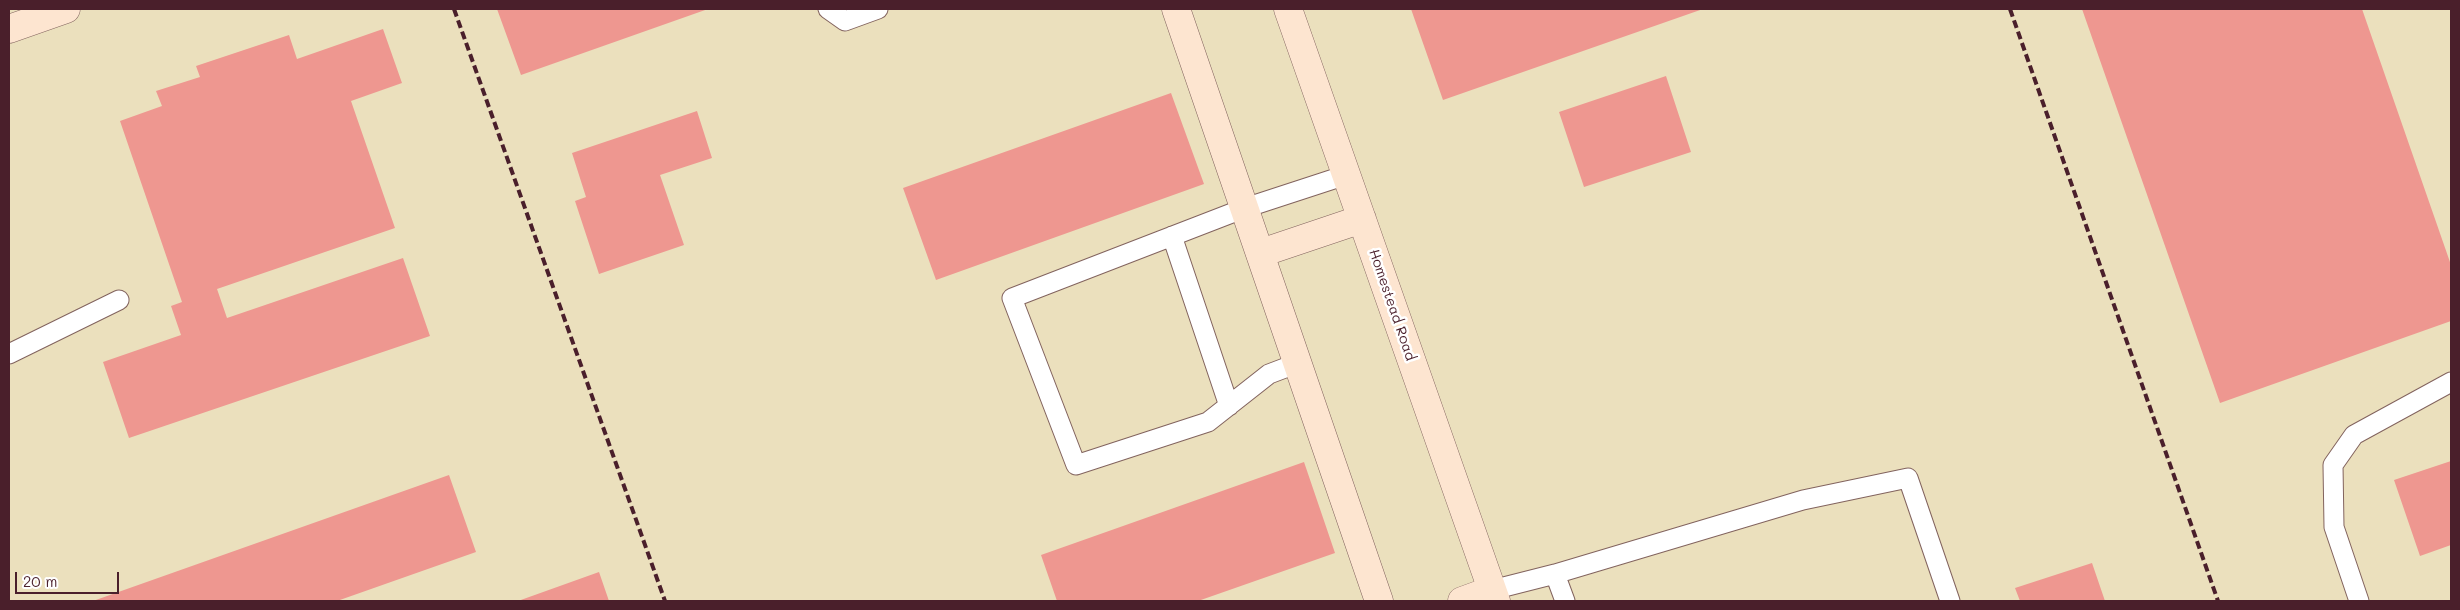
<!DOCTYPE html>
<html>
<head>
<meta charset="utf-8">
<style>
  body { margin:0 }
  #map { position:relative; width:2460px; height:610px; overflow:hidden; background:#ebe0bd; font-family:Mali,sans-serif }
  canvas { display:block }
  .frame { position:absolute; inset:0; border:10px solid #4a1f2b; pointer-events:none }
  .scale { position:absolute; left:15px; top:572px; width:104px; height:22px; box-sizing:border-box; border:2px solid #4a1f2b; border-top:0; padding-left:6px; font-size:15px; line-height:18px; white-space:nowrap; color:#4a1f2b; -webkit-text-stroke:4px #fff; paint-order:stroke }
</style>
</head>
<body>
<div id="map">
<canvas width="2460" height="610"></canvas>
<div class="frame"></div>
<div class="scale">20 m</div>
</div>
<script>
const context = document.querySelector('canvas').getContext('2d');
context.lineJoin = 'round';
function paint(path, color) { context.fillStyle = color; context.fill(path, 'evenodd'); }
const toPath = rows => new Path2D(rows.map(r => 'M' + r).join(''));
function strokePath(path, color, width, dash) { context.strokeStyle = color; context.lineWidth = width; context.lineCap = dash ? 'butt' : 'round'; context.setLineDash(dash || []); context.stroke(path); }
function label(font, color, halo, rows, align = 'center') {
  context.font = font + ' Mali,sans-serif'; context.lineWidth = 5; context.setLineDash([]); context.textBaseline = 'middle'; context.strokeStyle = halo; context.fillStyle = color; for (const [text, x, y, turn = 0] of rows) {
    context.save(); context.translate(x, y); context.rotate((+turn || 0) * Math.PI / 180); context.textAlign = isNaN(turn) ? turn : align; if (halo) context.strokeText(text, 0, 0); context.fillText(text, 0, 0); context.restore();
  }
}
paint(toPath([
  [497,9,708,9,521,75],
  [1411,9,1703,9,1443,100],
  [2082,9,2362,9,2451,265,2451,321,2220,403],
  [383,29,402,83,351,101,395,228,217,289,227,318,403,258,430,336,129,438,103,362,181,335,171,306,182,302,120,121,162,106,156,91,200,77,196,66,289,35,297,59],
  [1666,76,1691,152,1584,187,1559,112],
  [1171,93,1204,184,936,280,903,188],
  [697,111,712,158,660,175,684,245,599,274,575,201,586,197,572,153],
  [2451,461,2451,545,2420,556,2394,480],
  [1304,462,1335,553,1198,601,1057,601,1041,555],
  [449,475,476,552,337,601,93,601],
  [2092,563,2105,601,2020,601,2015,588],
  [599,572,609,601,518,601]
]), '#ee9790');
const service = toPath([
  [828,9,845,21,878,9],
  [1172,236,1229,406],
  [9,354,119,300],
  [1298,363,1269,374,1208,422,1076,465,1012,298,1245,208,1346,175],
  [1555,574,1565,601],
  [1492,590,1555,574,1803,500,1908,478,1950,601],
  [2359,601,2334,527,2333,465,2354,435,2451,382]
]);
const secondary = toPath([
  [1176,9,1379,601],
  [1288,9,1496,601],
  [9,29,66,9],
  [1261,253,1362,219],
  [1462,601,1492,590]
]);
strokePath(service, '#82635e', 21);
strokePath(secondary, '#82635e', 29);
strokePath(service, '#fff', 19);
strokePath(secondary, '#fde5d0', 28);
strokePath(toPath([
  [454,9,665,601],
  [2010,9,2218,601]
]), '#4a1f2b', 4, [8, 4]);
label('14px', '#4a1f2b', '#fff', [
  ["Homestead Road",1392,305,71]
]);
</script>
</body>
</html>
